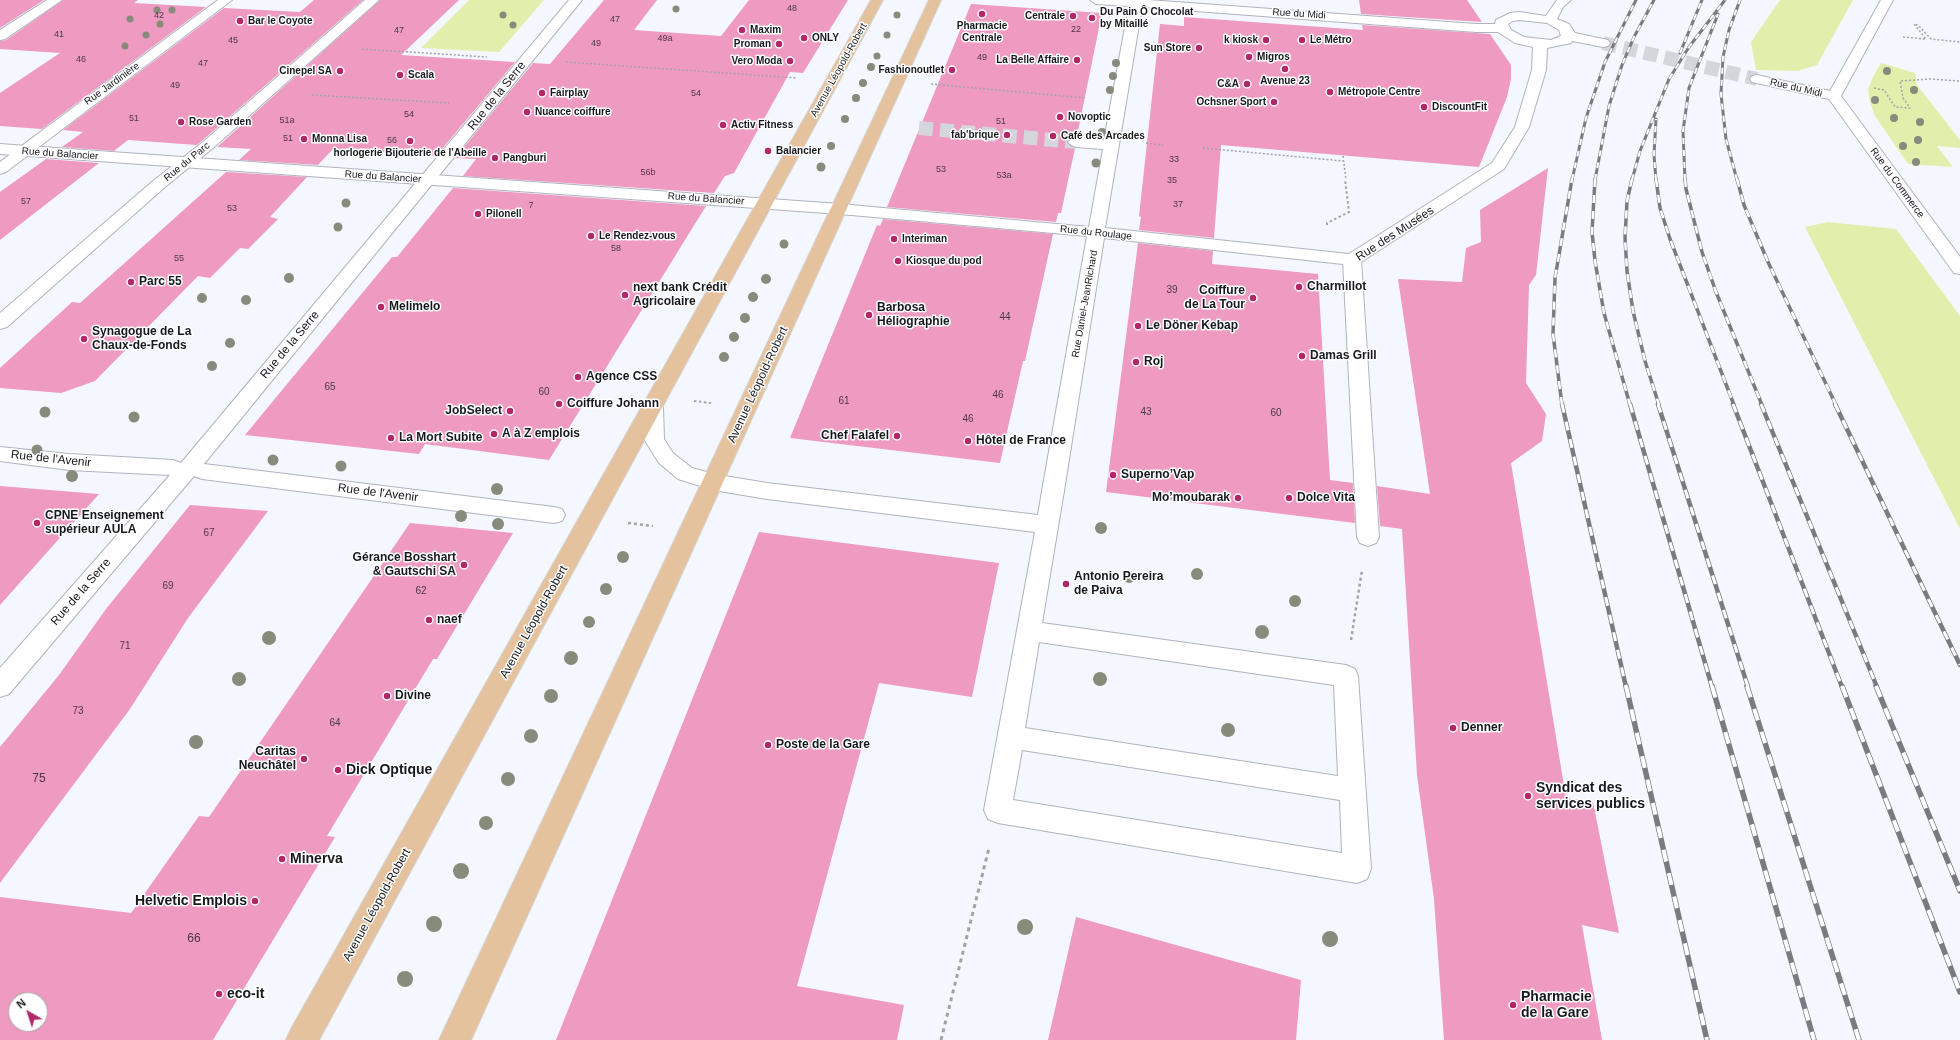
<!DOCTYPE html>
<html>
<head>
<meta charset="utf-8">
<style>
  body { margin:0 }
  #map { position:relative; width:1960px; height:1040px; overflow:hidden; background:#f5f7fe; font-family:Helvetica,sans-serif }
  canvas { display:block }
  .north { position:absolute; left:8px; top:992px; width:40px; height:40px; box-sizing:border-box; background:#fff; border:1px solid #a2a3a4; border-radius:50%; rotate:321deg; font-size:11px; font-weight:700; line-height:16px; text-align:center; color:#16181c }
  .north::after { content:''; display:block; margin:auto; width:14px; height:18px; background:#b12767; clip-path:polygon(50% 0,100% 100%,50% 72%,0 100%) }
</style>
</head>
<body>
<div id="map">
<canvas width="1960" height="1040"></canvas>
<div class="north">N</div>
</div>
<script>
const context = document.querySelector('canvas').getContext('2d');
context.lineJoin = 'round';
function paint(path, color) { context.fillStyle = color; context.fill(path, 'evenodd'); }
const toPath = rows => new Path2D(rows.map(r => 'M' + r).join(''));
function strokePath(path, color, width, dash) { context.strokeStyle = color; context.lineWidth = width; context.lineCap = dash ? 'butt' : 'round'; context.setLineDash(dash || []); context.stroke(path); }
function label(font, color, halo, rows, align = 'center') {
  context.font = font + ' Helvetica,sans-serif'; context.lineWidth = 3; context.setLineDash([]); context.textBaseline = 'middle'; context.strokeStyle = halo; context.fillStyle = color; for (const [text, x, y, turn = 0] of rows) {
    context.save(); context.translate(x, y); context.rotate((+turn || 0) * Math.PI / 180); context.textAlign = isNaN(turn) ? turn : align; if (halo) context.strokeText(text, 0, 0); context.fillText(text, 0, 0); context.restore();
  }
}
paint(toPath([
  [469,0,544,0,499,52,421,48],
  [1780,0,1853,0,1817,65,1798,71,1756,70,1751,42],
  [1881,63,1915,73,1917,85,1960,140,1960,148,1937,146,1953,167,1908,164,1875,116,1870,102,1868,90,1872,79],
  [1828,222,1896,229,1960,316,1960,529,1805,227]
]), '#e1efad');
paint(toPath([
  [0,0,44,0,0,28],
  [63,0,138,0,134,3,206,7,42,129,0,126,0,93,60,53,0,49,0,41,6,40],
  [314,0,363,0,197,145,128,140,114,151,62,147,83,132,63,130,224,8,300,12],
  [380,0,459,0,401,55,515,62,436,156,333,149,318,165,239,160,251,149,217,147],
  [604,0,657,0,634,30,721,36,749,0,848,0,803,73,790,72,734,173,725,176,714,193,463,176,476,159,455,158,533,63,550,64],
  [1359,0,1467,0,1482,22,1361,14],
  [971,4,1102,13,1077,136,1070,138,1066,142,1075,148,1061,213,1058,213,1056,222,887,207],
  [1184,17,1363,30,1362,25,1490,34,1511,65,1511,79,1507,97,1479,167,1221,145,1214,238,1139,230,1141,217,1139,216,1160,24,1184,26],
  [46,159,99,163,0,240,0,192],
  [1548,168,1536,275,1529,285,1526,383,1546,414,1542,441,1511,463,1566,798,1593,802,1619,933,1582,925,1602,1040,1444,1040,1434,899,1417,775,1402,529,1380,526,1377,486,1430,494,1398,279,1462,282,1466,248,1481,242,1480,210],
  [226,172,307,177,270,217,278,219,248,249,240,248,210,278,198,276,95,381,61,393,0,388,0,368,72,302,80,303],
  [453,188,706,206,549,460,425,444,419,454,245,435,392,257,397,257],
  [883,219,1053,234,1025,361,1023,361,1000,463,790,438,877,225,880,226],
  [1138,243,1213,251,1212,264,1318,274,1330,480,1353,483,1355,523,1106,492],
  [0,486,99,494,0,605],
  [190,505,268,511,188,618,130,709,0,883,0,747,59,675,106,609],
  [410,523,513,533,437,659,433,659,327,836,335,837,213,1040,0,1040,0,897,131,913,199,816,209,817],
  [16,1000,40,1000,40,1024,16,1024],
  [759,532,999,563,972,697,879,683,797,986,904,1005,897,1040,556,1040],
  [1076,917,1301,980,1296,1040,1048,1040]
]), '#ee9ac1');
strokePath(toPath([
  [1603,43,1757,79],
  [919,128,1076,142]
]), '#d4d6dc', 14, [14, 7]);
const lane = toPath([
  [1352,255,1358,256,1361,260,1379,537,1376,543,1368,546,1360,543,1357,537,1343,260,1346,256,1352,255],
  [713,474,767,483,1038,515,1042,491,1045,485,1053,483,1061,485,1064,491,1042,623,1346,665,1355,669,1358,676,1371,869,1367,879,1357,883,998,823,988,819,984,810,1035,532,767,499,713,490,705,488,702,482,705,476,713,474],
  [1039,642,1334,685,1338,776,1025,728,1039,642],
  [1022,750,1340,800,1342,853,1013,800,1022,750]
]);
const street = toPath([
  [47,0,62,0,5,39,0,40,0,30,47,0],
  [218,0,232,0,6,172,0,174,0,162,218,0],
  [365,0,379,0,213,148,165,187,7,327,0,329,0,313,153,181,203,142,365,0],
  [569,0,582,0,204,464,554,507,562,509,565,515,562,521,554,523,202,479,194,476,9,694,0,697,0,668,170,475,69,470,0,461,0,447,69,454,173,460,181,463,569,0],
  [1090,0,1148,0,1476,24,1495,24,1496,20,1510,13,1519,12,1546,16,1557,0,1571,0,1563,7,1557,19,1569,24,1575,33,1608,40,1610,43,1608,46,1603,47,1572,41,1571,43,1547,48,1546,70,1529,127,1504,169,1358,264,1352,265,1104,238,1064,491,1061,497,1053,499,1045,497,1042,491,1087,236,840,214,834,212,832,209,834,206,840,204,1089,227,1103,149,1076,147,1071,145,1068,142,1071,139,1076,137,1104,140,1129,6,1096,4,1090,0],
  [1142,7,1476,32,1498,32,1515,43,1533,47,1532,70,1515,127,1492,163,1349,254,1105,228,1142,7],
  [1519,20,1547,23,1559,30,1561,36,1551,40,1524,37,1511,30,1508,24,1513,21,1519,20],
  [1881,0,1893,0,1841,96,1960,257,1960,274,1954,273,1829,99,1752,82,1750,79,1752,76,1757,75,1830,91,1881,0],
  [653,400,660,402,663,407,664,439,673,453,692,468,721,476,724,482,721,488,713,490,678,479,659,463,644,439,643,407,646,402,653,400]
]);
const secondary = toPath([
  [0,144,840,204,846,206,848,209,846,212,840,214,0,154,0,144]
]);
const primary = toPath([
  [871,0,883,0,319,1040,286,1040,291,1029,871,0],
  [929,0,941,0,471,1040,439,1040,929,0]
]);
strokePath(lane, '#afb3bd', 2);
strokePath(street, '#afb3bd', 2);
strokePath(secondary, '#afb3bd', 2);
strokePath(primary, '#d5d5d6', 2);
strokePath(toPath([
  [1903,37,1926,39,1914,24,1918,25,1931,39,1960,42],
  [362,49,487,57],
  [566,62,797,78],
  [931,84,1086,98],
  [1874,88,1884,90,1895,107,1910,108,1903,98,1900,81,1930,79,1960,81],
  [312,95,449,103],
  [1146,143,1163,145],
  [1203,148,1343,161],
  [1343,156,1346,180]
]), '#a1a3a9', 1.5, [2, 2]);
strokePath(toPath([
  [1327,225,1327,223,1349,212,1345,179],
  [694,401,711,403]
]), '#a1a3a9', 2, [2.5, 2.5]);
strokePath(toPath([
  [628,523,653,526],
  [1351,640,1362,570]
]), '#a1a3a9', 2.5, [3, 3]);
strokePath(toPath([
  [941,1040,989,848]
]), '#a1a3a9', 3, [4, 4]);
paint(lane, '#fff');
paint(street, '#fff');
paint(secondary, '#fff');
paint(primary, '#e5c29e');
const railFar3 = toPath([
  [1680,53,1702,0],
  [1572,180,1586,118,1605,62,1636,0],
  [1595,180,1609,106,1622,65,1634,37,1654,0],
  [1632,180,1640,151,1669,79,1689,47,1725,0],
  [1656,180,1654,155,1656,119],
  [1685,180,1683,131,1689,88,1718,14],
  [1737,180,1726,139,1721,94,1723,57,1729,30,1740,0]
]);
const railFar2 = toPath([
  [1595,179,1592,232,1595,261,1604,313,1630,405],
  [1632,179,1627,201,1625,238,1627,271,1633,311,1645,361,1659,405],
  [1656,179,1660,208,1670,239,1734,405],
  [1685,179,1686,189,1702,252,1716,292,1762,405],
  [1737,179,1744,205,1768,262,1836,405],
  [1562,405,1553,334,1555,278,1572,179]
]);
const railFar1 = toPath([
  [1562,404,1626,687],
  [1630,404,1712,687],
  [1658,404,1748,687],
  [1733,404,1842,687],
  [1761,404,1877,687],
  [1835,404,1960,665]
]);
const rail = toPath([
  [1626,686,1707,1040],
  [1712,686,1814,1040],
  [1747,686,1859,1040],
  [1842,686,1960,992],
  [1876,686,1960,891]
]);
strokePath(railFar3, '#797b80', 3);
strokePath(railFar2, '#797b80', 3.5);
strokePath(railFar1, '#797b80', 4.5);
strokePath(rail, '#797b80', 5.5);
strokePath(railFar3, '#fff', 2, [6]);
strokePath(railFar2, '#fff', 2.5, [8]);
strokePath(railFar1, '#fff', 3, [9]);
strokePath(rail, '#fff', 4, [12]);
context.fillStyle = '#878b7b';
for (const [x, y, r] of [
  [676,9,3.5],
  [157,10,3.5],
  [172,10,3.5],
  [503,15,3.5],
  [897,15,3.5],
  [130,19,3.5],
  [160,24,3.5],
  [513,25,3.5],
  [146,35,3.5],
  [887,35,3.5],
  [125,46,3.5],
  [877,56,3.5],
  [1116,63,4],
  [871,67,4],
  [1887,71,4],
  [1113,76,4],
  [863,83,4],
  [1110,90,4],
  [1914,90,4],
  [856,98,4],
  [1875,100,4],
  [1105,117,4],
  [1894,118,4],
  [845,119,4],
  [1920,122,4],
  [1102,132,4],
  [1918,140,4],
  [831,146,4],
  [1903,146,4],
  [1916,162,4],
  [1096,163,4.5],
  [821,167,4.5],
  [346,203,4.5],
  [338,227,4.5],
  [784,244,4.5],
  [289,278,5],
  [766,279,5],
  [753,297,5],
  [202,298,5],
  [246,300,5],
  [745,318,5],
  [734,337,5],
  [230,343,5],
  [724,357,5],
  [212,366,5],
  [45,412,5.5],
  [134,417,5.5],
  [37,450,5.5],
  [273,460,5.5],
  [341,466,5.5],
  [72,476,6],
  [497,489,6],
  [461,516,6],
  [498,524,6],
  [1101,528,6],
  [623,557,6],
  [1197,574,6],
  [1129,577,6],
  [606,589,6],
  [1295,601,6],
  [589,622,6],
  [1262,632,7],
  [269,638,7],
  [571,658,7],
  [239,679,7],
  [1100,679,7],
  [551,696,7],
  [1228,730,7],
  [531,736,7],
  [196,742,7],
  [508,779,7],
  [486,823,7],
  [461,871,8],
  [434,924,8],
  [1025,927,8],
  [1330,939,8],
  [405,979,8]
]) { context.beginPath(); context.arc(x, y, r, 0, 2 * Math.PI); context.fill(); }
for (const [x, y, r, color] of [
  [982,14,4,"#b12767"],
  [1073,16,4,"#b12767"],
  [1092,18,4,"#b12767"],
  [240,21,4,"#b12767"],
  [742,30,4,"#b12767"],
  [804,38,4,"#b12767"],
  [1266,40,4,"#b12767"],
  [1302,40,4,"#b12767"],
  [779,44,4,"#b12767"],
  [1199,48,4,"#b12767"],
  [1249,57,4,"#b12767"],
  [1077,60,4,"#b12767"],
  [790,61,4,"#b12767"],
  [1285,69,4,"#b12767"],
  [952,70,4,"#b12767"],
  [340,71,4,"#b12767"],
  [400,75,4,"#b12767"],
  [1247,84,4,"#b12767"],
  [1330,92,4,"#b12767"],
  [542,93,4,"#b12767"],
  [1274,102,4,"#b12767"],
  [1424,107,4,"#b12767"],
  [527,112,4,"#b12767"],
  [1060,117,4,"#b12767"],
  [181,122,4,"#b12767"],
  [723,125,4,"#b12767"],
  [1007,135,4,"#b12767"],
  [1053,136,4,"#b12767"],
  [304,139,4,"#b12767"],
  [410,141,4,"#b12767"],
  [768,151,4,"#b12767"],
  [495,158,4,"#b12767"],
  [478,214,4,"#b12767"],
  [591,236,4,"#b12767"],
  [894,239,4,"#b12767"],
  [898,261,4,"#b12767"],
  [131,282,4,"#b12767"],
  [1299,287,4,"#b12767"],
  [625,295,4,"#b12767"],
  [1253,298,4,"#b12767"],
  [381,307,4,"#b12767"],
  [869,315,4,"#b12767"],
  [1138,326,4,"#b12767"],
  [84,339,4,"#b12767"],
  [1302,356,4,"#b12767"],
  [1136,362,4,"#b12767"],
  [578,377,4,"#b12767"],
  [559,404,4,"#b12767"],
  [510,411,4,"#b12767"],
  [494,434,4,"#b12767"],
  [897,436,4,"#b12767"],
  [391,438,4,"#b12767"],
  [968,441,4,"#b12767"],
  [1113,475,4,"#b12767"],
  [1238,498,4,"#b12767"],
  [1289,498,4,"#b12767"],
  [37,523,4,"#b12767"],
  [464,565,4,"#b12767"],
  [1066,584,4,"#b12767"],
  [429,620,4,"#b12767"],
  [387,696,4,"#b12767"],
  [1453,728,4,"#b12767"],
  [768,745,4,"#b12767"],
  [304,759,4,"#b12767"],
  [338,770,4,"#b12767"],
  [1528,796,4,"#b12767"],
  [282,859,4,"#b12767"],
  [255,901,4,"#b12767"],
  [219,994,4,"#b12767"],
  [1513,1005,4,"#b12767"]
]) { const dot = new Path2D(); dot.arc(x, y, r, 0, 2 * Math.PI); context.fillStyle = color; context.fill(dot); strokePath(dot, '#fff', 1.5); }
label('9px', '#4c3845', null, [
  ["48",792,9],
  ["42",159,16],
  ["47",615,20],
  ["22",1076,30],
  ["47",399,31],
  ["41",59,35],
  ["49a",665,39],
  ["45",233,41],
  ["49",596,44],
  ["49",982,58],
  ["46",81,60],
  ["47",203,64],
  ["49",175,86],
  ["54",696,94],
  ["54",409,115],
  ["51",134,119],
  ["51a",287,121],
  ["51",1001,122],
  ["51",288,139],
  ["56",392,141],
  ["33",1174,160],
  ["53",941,170],
  ["56b",648,173],
  ["53a",1004,176],
  ["35",1172,181],
  ["57",26,202],
  ["37",1178,205],
  ["7",531,206],
  ["53",232,209],
  ["58",616,249],
  ["55",179,259]
]);
label('bold 10px', '#16181c', '#fff', [
  ["Du Pain Ô Chocolat",1100,12],
  ["by Mitaillé",1100,24],
  ["Centrale",1065,16,"right"],
  ["Bar le Coyote",248,21],
  ["Pharmacie",982,26,"center"],
  ["Centrale",982,38,"center"],
  ["Maxim",750,30],
  ["ONLY",812,38],
  ["k kiosk",1258,40,"right"],
  ["Le Métro",1310,40],
  ["Proman",771,44,"right"],
  ["Sun Store",1191,48,"right"],
  ["Migros",1257,57],
  ["La Belle Affaire",1069,60,"right"],
  ["Vero Moda",782,61,"right"],
  ["Fashionoutlet",944,70,"right"],
  ["Cinepel SA",332,71,"right"],
  ["Scala",408,75],
  ["Avenue 23",1285,81,"center"],
  ["C&A",1239,84,"right"],
  ["Métropole Centre",1338,92],
  ["Fairplay",550,93],
  ["Ochsner Sport",1266,102,"right"],
  ["DiscountFit",1432,107],
  ["Nuance coiffure",535,112],
  ["Novoptic",1068,117],
  ["Rose Garden",189,122],
  ["Activ Fitness",731,125],
  ["fab'brique",999,135,"right"],
  ["Café des Arcades",1061,136],
  ["Monna Lisa",312,139],
  ["Balancier",776,151],
  ["horlogerie Bijouterie de l'Abeille",410,153,"center"],
  ["Pangburi",503,158],
  ["Pilonell",486,214],
  ["Le Rendez-vous",599,236],
  ["Interiman",902,239],
  ["Kiosque du pod",906,261]
], 'left');
label('10px', '#16181c', '#fff', [
  ["Rue du Midi",1299,14,4],
  ["Avenue Léopold-Robert",839,70,-61],
  ["Rue Jardinière",112,84,-36],
  ["Rue du Midi",1796,88,13],
  ["Rue du Balancier",60,154,4],
  ["Rue du Parc",187,162,-39],
  ["Rue du Balancier",383,177,4],
  ["Rue du Commerce",1897,183,54],
  ["Rue du Balancier",706,199,4],
  ["Rue du Roulage",1096,233,6],
  ["Rue Daniel-JeanRichard",1085,304,-80]
]);
label('10px', '#4c3845', null, [
  ["39",1172,290],
  ["44",1005,317],
  ["65",330,387],
  ["60",544,392],
  ["46",998,395],
  ["61",844,401],
  ["43",1146,412],
  ["60",1276,413],
  ["46",968,419],
  ["67",209,533],
  ["69",168,586],
  ["62",421,591],
  ["71",125,646],
  ["73",78,711],
  ["64",335,723]
]);
label('12px', '#16181c', '#fff', [
  ["Rue de la Serre",497,96,-51],
  ["Rue des Musées",1395,234,-33],
  ["Rue de la Serre",290,345,-50],
  ["Avenue Léopold-Robert",758,385,-65],
  ["Rue de l'Avenir",51,459,6],
  ["Rue de l'Avenir",378,493,7],
  ["Rue de la Serre",81,592,-49],
  ["Avenue Léopold-Robert",534,622,-61],
  ["Avenue Léopold-Robert",377,905,-61]
]);
label('bold 12px', '#16181c', '#fff', [
  ["Parc 55",139,282],
  ["Charmillot",1307,287],
  ["next bank Crédit",633,288],
  ["Agricolaire",633,302],
  ["Coiffure",1245,291,"right"],
  ["de La Tour",1245,305,"right"],
  ["Melimelo",389,307],
  ["Barbosa",877,308],
  ["Héliographie",877,322],
  ["Le Döner Kebap",1146,326],
  ["Synagogue de La",92,332],
  ["Chaux-de-Fonds",92,346],
  ["Damas Grill",1310,356],
  ["Roj",1144,362],
  ["Agence CSS",586,377],
  ["Coiffure Johann",567,404],
  ["JobSelect",502,411,"right"],
  ["A à Z emplois",502,434],
  ["Chef Falafel",889,436,"right"],
  ["La Mort Subite",399,438],
  ["Hôtel de France",976,441],
  ["Superno’Vap",1121,475],
  ["Mo’moubarak",1230,498,"right"],
  ["Dolce Vita",1297,498],
  ["CPNE Enseignement",45,516],
  ["supérieur AULA",45,530],
  ["Gérance Bosshart",456,558,"right"],
  ["& Gautschi SA",456,572,"right"],
  ["Antonio Pereira",1074,577],
  ["de Paiva",1074,591],
  ["naef",437,620],
  ["Divine",395,696],
  ["Denner",1461,728],
  ["Poste de la Gare",776,745],
  ["Caritas",296,752,"right"],
  ["Neuchâtel",296,766,"right"]
], 'left');
label('12px', '#4c3845', null, [
  ["75",39,779],
  ["66",194,939]
]);
label('bold 14px', '#16181c', '#fff', [
  ["Dick Optique",346,770],
  ["Syndicat des",1536,788],
  ["services publics",1536,804],
  ["Minerva",290,859],
  ["Helvetic Emplois",247,901,"right"],
  ["eco-it",227,994],
  ["Pharmacie",1521,997],
  ["de la Gare",1521,1013]
], 'left');
</script>
</body>
</html>
